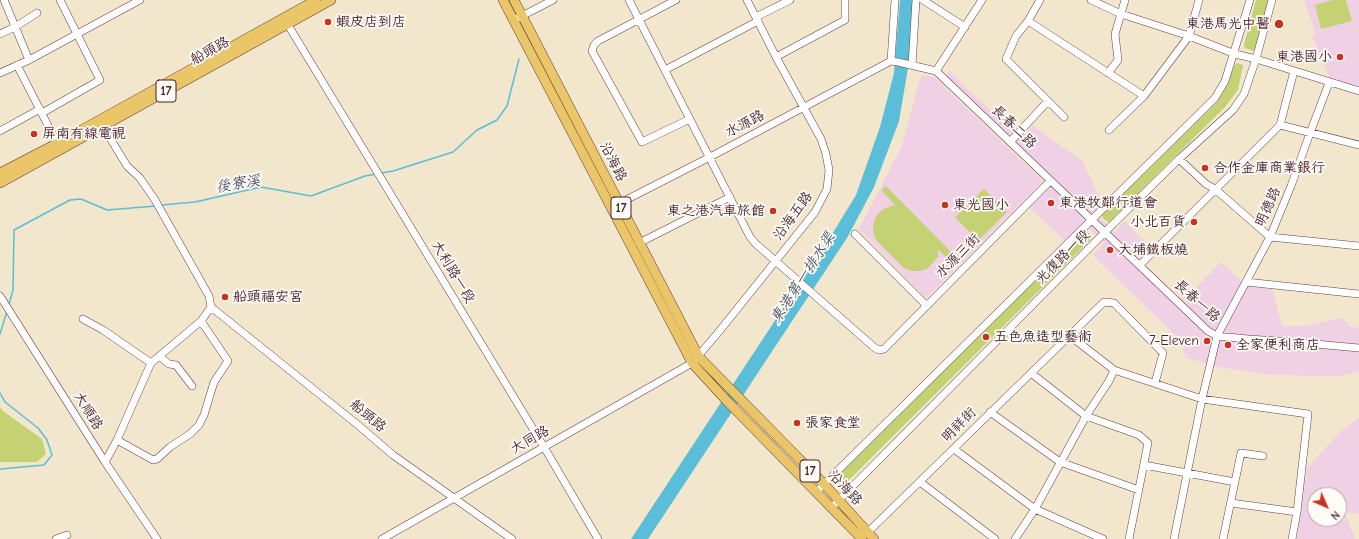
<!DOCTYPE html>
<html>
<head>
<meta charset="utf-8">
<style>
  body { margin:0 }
  #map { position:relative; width:1359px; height:539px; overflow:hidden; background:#f2e6cc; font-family:"Comic Neue",sans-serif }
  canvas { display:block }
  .north { position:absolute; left:1307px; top:487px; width:40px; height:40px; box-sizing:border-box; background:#fdfcf7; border:1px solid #b5a4a5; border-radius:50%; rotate:135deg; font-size:11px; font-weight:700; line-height:16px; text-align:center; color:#4a1f2b }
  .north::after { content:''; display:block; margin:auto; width:14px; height:18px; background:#c8321e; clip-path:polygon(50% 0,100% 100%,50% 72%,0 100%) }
</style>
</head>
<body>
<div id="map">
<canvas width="1359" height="539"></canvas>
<div class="north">N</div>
</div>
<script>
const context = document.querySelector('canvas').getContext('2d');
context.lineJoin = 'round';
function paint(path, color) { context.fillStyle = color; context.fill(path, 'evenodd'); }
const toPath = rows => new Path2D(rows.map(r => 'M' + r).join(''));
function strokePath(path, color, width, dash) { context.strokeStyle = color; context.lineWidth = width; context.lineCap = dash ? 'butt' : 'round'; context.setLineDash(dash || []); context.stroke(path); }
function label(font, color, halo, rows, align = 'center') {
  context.font = font + ' "Comic Neue","LXGW WenKai TC",sans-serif'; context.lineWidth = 3.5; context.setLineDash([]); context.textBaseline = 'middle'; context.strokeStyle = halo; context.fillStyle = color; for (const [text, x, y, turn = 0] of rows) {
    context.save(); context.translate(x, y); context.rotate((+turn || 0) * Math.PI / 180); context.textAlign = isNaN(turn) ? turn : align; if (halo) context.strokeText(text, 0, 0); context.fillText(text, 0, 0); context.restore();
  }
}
paint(toPath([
  [1304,0,1359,0,1359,88,1330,79,1312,36,1316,34],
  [949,71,1020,139,1033,125,1044,134,1082,161,1103,204,1095,213,1115,232,1125,221,1155,253,1144,264,1178,297,1185,299,1221,262,1248,287,1272,289,1282,326,1303,326,1343,318,1349,326,1359,328,1359,372,1339,376,1314,376,1264,374,1219,367,1186,358,1179,339,1093,255,1104,243,1085,224,1067,243,1024,202,1045,180,941,81],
  [921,76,934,77,1043,181,926,298,859,229,901,148],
  [1359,418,1359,513,1345,513,1355,539,1297,539,1307,468,1339,433],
  [1315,495,1339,495,1339,519,1315,519]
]), '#efd0e5');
paint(toPath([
  [1256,0,1270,0,1255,49,1254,51,1245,48,1244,45],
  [1333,0,1346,0,1352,21,1321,29,1315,5],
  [1237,63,1243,65,1238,90,1225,107,1109,222,1106,221,1102,217,1102,215,1217,102,1227,86,1235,64],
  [886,186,957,258,952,263,938,249,938,257,927,269,920,271,912,271,904,268,878,242,874,236,873,229,874,221,877,215,883,209,895,205,881,190],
  [984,189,1007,212,978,241,955,217],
  [1086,231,1093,237,844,485,835,477],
  [0,407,3,411,42,439,46,454,37,462,0,462]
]), '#c4d274');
paint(toPath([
  [900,0,913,0,908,68,899,121,874,187,847,238,648,539,631,539,834,231,856,195,880,127,894,73]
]), '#5abed8');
strokePath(toPath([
  [381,173,393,171,453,152,477,130,497,120,507,106,519,59],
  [162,205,195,202,261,187,311,196,365,176,376,174],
  [9,304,13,290,14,230,70,200,81,199,107,210,156,206],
  [0,334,7,311],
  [0,393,5,402,38,428,47,440,52,455,44,465,0,469]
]), '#5abed8', 1.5);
const minor = toPath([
  [4,0,29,60],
  [629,0,750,237,756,244,875,348,879,350,884,349,1050,181],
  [676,0,598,41,594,45,592,51,642,142,690,119],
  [923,0,965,27],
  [1040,0,1028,21,1016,36,1006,59,1064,117],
  [1091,0,1121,14,1189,36,1235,54,1256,59,1359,91],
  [756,17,790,0],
  [518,18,553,0],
  [285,20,544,447,598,539],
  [1028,21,1144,96],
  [0,34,15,27,37,13],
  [776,57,845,20,845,0],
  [891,61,895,0],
  [17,65,59,147],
  [912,65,916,0],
  [665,70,758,21],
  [936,71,982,0],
  [0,73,29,60,140,0],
  [1108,73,1118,60,1115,34,1125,0],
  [42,113,100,80,60,0],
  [101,123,127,166,140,178,155,200,209,296,211,307,201,321,151,363,117,440,105,462],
  [1280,125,1294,71],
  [1109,130,1144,96,1189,36,1199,0],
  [0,131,40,109],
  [1010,142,1048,101],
  [1179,159,1206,184,1215,189,1270,237,1359,246],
  [616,205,710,157,891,61,898,62,936,71,1208,331,1217,336,1248,339,1293,342,1359,348],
  [855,234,927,306],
  [639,243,730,197],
  [1140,265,1280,125,1359,145],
  [1246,282,1359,294],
  [0,296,105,462,157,539],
  [211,307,358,425,393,455,512,539],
  [83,319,103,330,151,363],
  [1069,335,1114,370,1202,399,1308,414,1297,512,1292,539],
  [159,356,169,364,176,365,192,386],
  [1031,373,1086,416,1139,435,1148,443,1129,539],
  [990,412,1060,462,1139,490],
  [117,440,153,460,157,459,170,447,190,434,199,425,204,415,214,382,228,361,201,321],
  [954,449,1035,509,1103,539],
  [1144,465,1235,482],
  [920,482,995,539],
  [816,492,1215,98,1225,81,1250,0],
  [1231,503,1297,512],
  [831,508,1111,226,1179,159,1233,110,1244,94,1256,59,1272,0],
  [868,532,1104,302,1114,303,1163,353,1155,383],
  [56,539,67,535],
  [382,539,692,363,717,334,815,212,827,189,829,170,826,154,821,139,776,57,747,0],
  [1015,539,1035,509,1086,416,1109,381,1114,370],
  [1174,539,1202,399,1217,336,1270,237,1291,186,1310,133,1329,83],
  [1223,539,1241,453,1263,456]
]);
const major = toPath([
  [503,0,692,363,726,400,862,539],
  [514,0,699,357,824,484,874,539],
  [0,173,58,143,316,0],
  [0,183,331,0]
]);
strokePath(minor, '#633d43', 8);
strokePath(major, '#633d43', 10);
strokePath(minor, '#fff', 7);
strokePath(major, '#eac669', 9);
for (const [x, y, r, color] of [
  [328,22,4,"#c8321e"],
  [1279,24,5,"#c8321e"],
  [1340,57,4,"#c8321e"],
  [34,134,4,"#c8321e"],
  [1205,168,4,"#c8321e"],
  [1051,203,4,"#c8321e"],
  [945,205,4,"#c8321e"],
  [773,211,4,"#c8321e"],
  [1194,222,4,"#c8321e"],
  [1110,250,4,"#c8321e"],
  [225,297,4,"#c8321e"],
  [986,337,4,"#c8321e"],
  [1207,341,4,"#c8321e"],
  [1228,345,4,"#c8321e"],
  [797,423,4,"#c8321e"]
]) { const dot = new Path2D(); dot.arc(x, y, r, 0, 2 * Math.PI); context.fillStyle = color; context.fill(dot); strokePath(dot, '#fdfcf7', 1.5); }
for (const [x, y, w] of [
  [166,91,20],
  [621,208,20],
  [810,471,20]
]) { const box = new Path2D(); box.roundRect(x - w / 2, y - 11, w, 22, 3); context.fillStyle = '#fdfcf7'; context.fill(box); strokePath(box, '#4a1f2b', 1); }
label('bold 13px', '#4a1f2b', null, [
  ["17",166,91],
  ["17",621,208],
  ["17",810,471]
]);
label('14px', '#4a1f2b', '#fdfcf7', [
  ["蝦皮店到店",336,22],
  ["東港馬光中醫",1270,24,"right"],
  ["東港國小",1332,57,"right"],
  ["屏南有線電視",42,134],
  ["合作金庫商業銀行",1213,168],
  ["東港牧鄰行道會",1059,203],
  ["東光國小",953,205],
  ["東之港汽車旅館",765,211,"right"],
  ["小北百貨",1186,222,"right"],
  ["大埔鐵板燒",1118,250],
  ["船頭福安宮",233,297],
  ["五色魚造型藝術",994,337],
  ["7-Eleven",1199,341,"right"],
  ["全家便利商店",1236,345],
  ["張家食堂",805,423]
], 'left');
label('14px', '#4a1f2b', '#fdfcf7', [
  ["船頭路",210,51,-29],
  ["水源路",745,124,-28],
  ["長春二路",1014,127,44],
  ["沿海路",613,162,63],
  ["明德路",1268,207,-66],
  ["沿海五路",793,216,-54],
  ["水源三街",958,256,-45],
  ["光復路一段",1063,257,-45],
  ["大利路一段",453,272,59],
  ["長春一路",1197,301,42],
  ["大順路",88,411,58],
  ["船頭路",368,416,40],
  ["明祥街",959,425,-45],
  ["大同路",530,440,-30],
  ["沿海路",845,488,47]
]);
label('italic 15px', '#505768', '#fdfcf7', [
  ["後寮溪",238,184,-9],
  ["東港第一排水渠",803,278,-57]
]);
</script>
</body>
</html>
